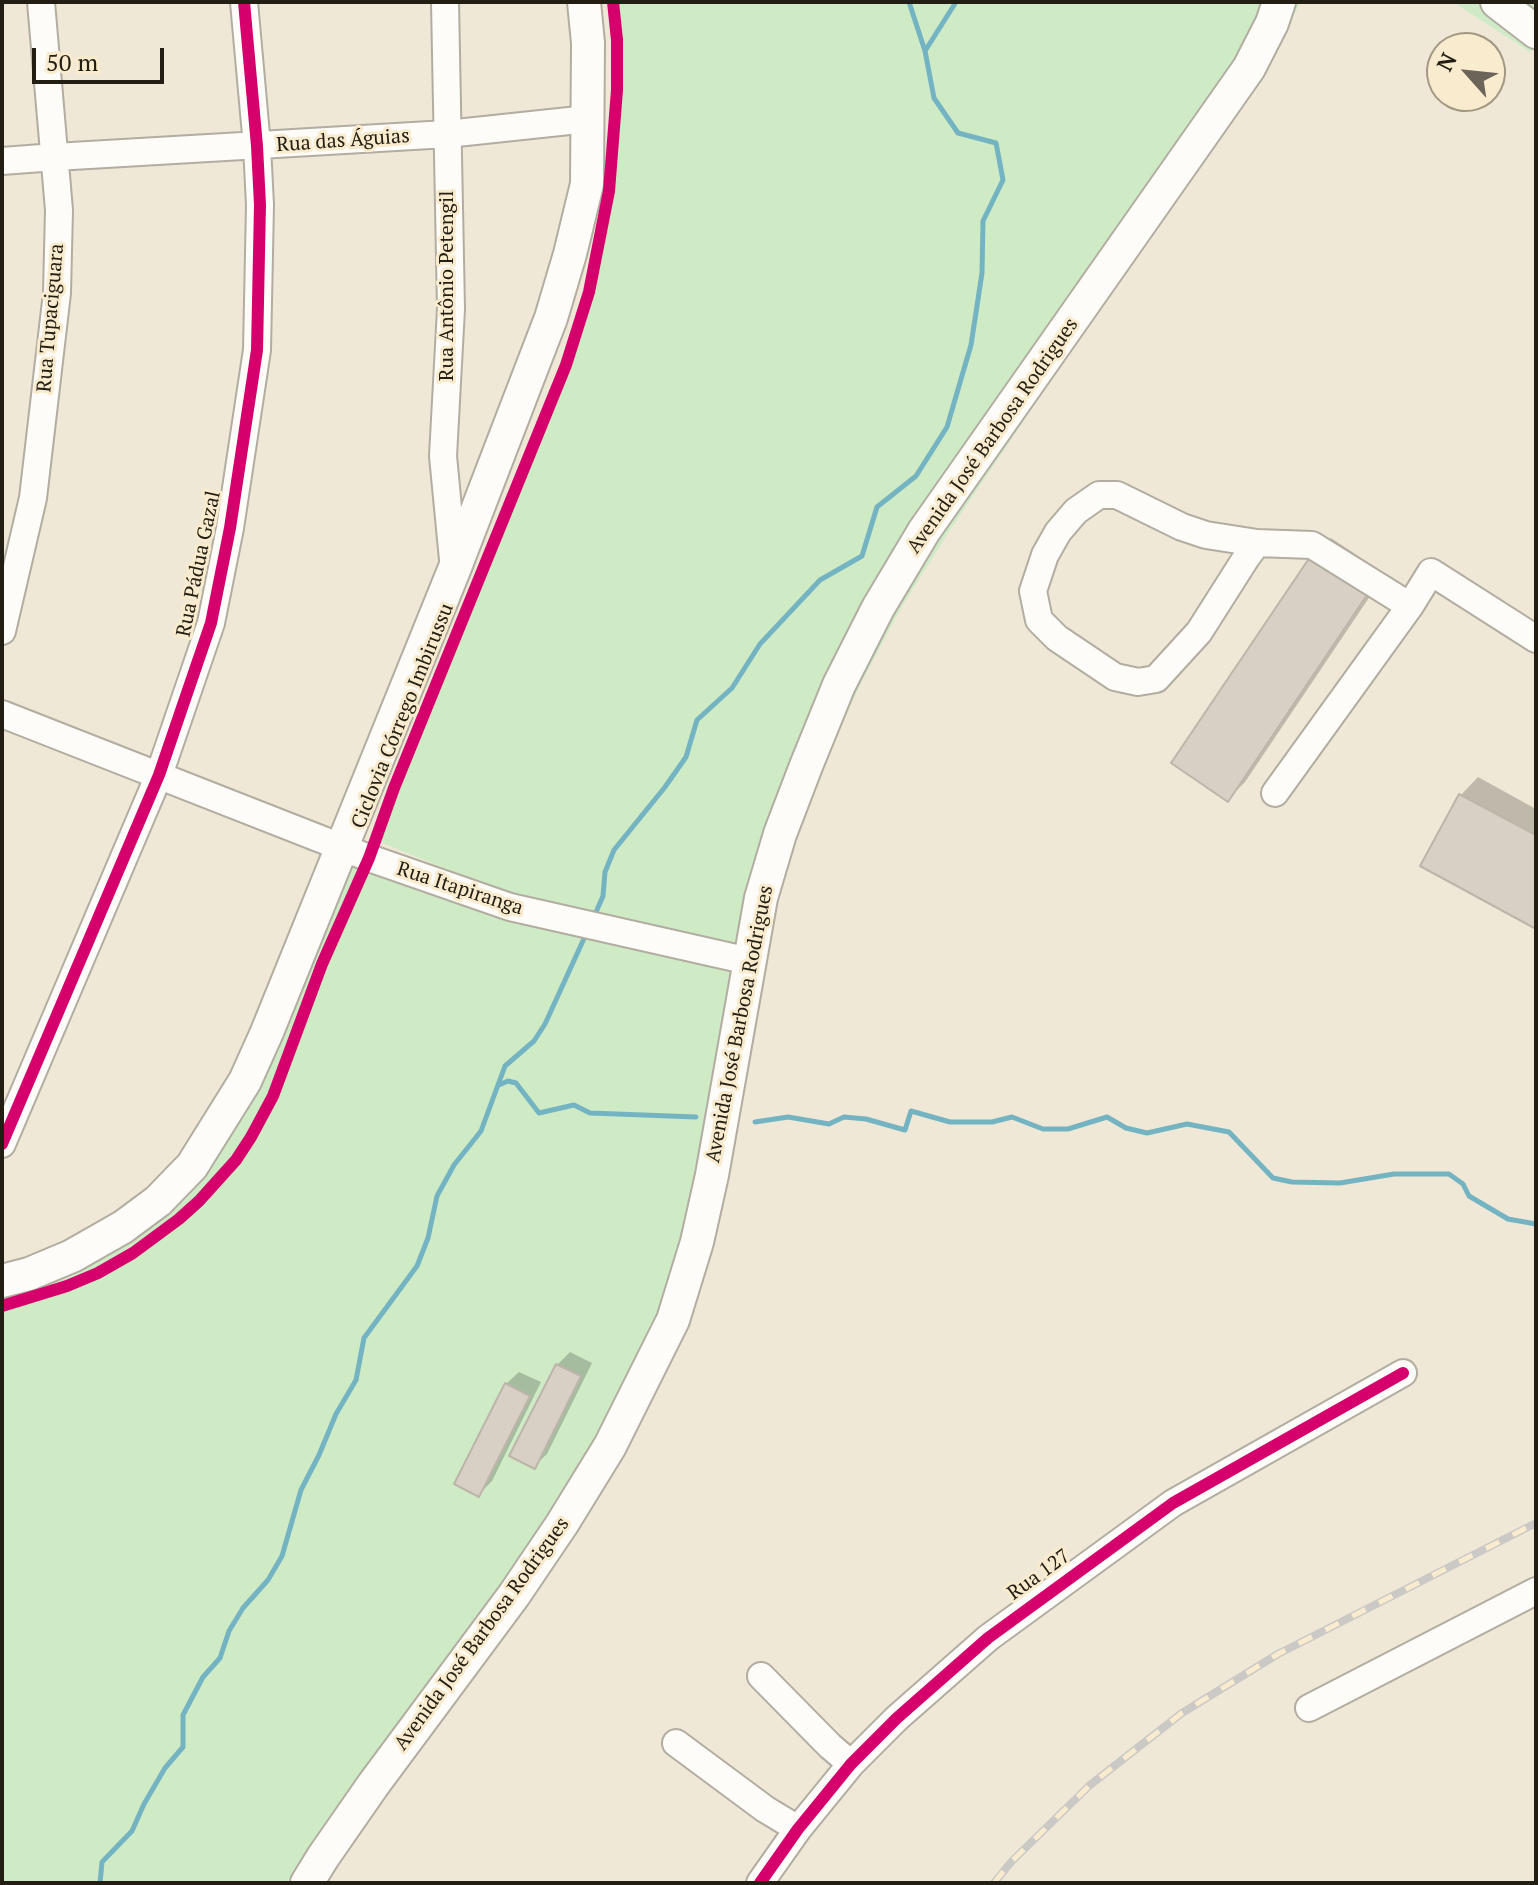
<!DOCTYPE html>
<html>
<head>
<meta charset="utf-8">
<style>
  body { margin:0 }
  #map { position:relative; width:1538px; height:1885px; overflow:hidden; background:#efe8d7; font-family:"PT Serif",serif }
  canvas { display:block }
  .frame { position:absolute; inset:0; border:4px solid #231e13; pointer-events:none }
  .north { position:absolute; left:1426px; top:32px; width:80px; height:80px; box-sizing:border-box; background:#f9ebcd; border:2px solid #a39983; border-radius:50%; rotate:297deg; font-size:22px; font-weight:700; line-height:32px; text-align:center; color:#231e13 }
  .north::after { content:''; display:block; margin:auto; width:28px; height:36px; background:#6a6558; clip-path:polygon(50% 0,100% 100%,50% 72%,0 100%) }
  .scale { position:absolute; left:32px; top:48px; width:132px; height:36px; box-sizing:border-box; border:4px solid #231e13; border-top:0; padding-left:10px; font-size:24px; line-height:28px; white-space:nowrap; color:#231e13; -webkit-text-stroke:6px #f9ebcd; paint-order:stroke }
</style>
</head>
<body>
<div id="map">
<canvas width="1538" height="1885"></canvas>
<div class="frame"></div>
<div class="north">N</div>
<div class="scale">50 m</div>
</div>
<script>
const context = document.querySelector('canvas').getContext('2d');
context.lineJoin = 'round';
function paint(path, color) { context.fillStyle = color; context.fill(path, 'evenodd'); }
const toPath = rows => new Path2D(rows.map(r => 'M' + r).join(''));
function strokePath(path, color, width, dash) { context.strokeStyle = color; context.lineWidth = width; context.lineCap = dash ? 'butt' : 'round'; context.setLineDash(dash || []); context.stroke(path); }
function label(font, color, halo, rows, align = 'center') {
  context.font = font + ' "PT Serif",serif'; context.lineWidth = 6; context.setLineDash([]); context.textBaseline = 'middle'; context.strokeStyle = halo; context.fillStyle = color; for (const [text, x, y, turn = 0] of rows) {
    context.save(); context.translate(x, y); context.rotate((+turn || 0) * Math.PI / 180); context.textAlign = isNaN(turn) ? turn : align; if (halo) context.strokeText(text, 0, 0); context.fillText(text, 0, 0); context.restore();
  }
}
paint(toPath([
  [610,2,1301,2,1273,51,948,533,901,608,860,685,825,762,796,837,777,899,764,952,533,899,481,883,370,838,552,386,583,297,596,246,608,168,613,82],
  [1453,2,1536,2,1536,47,1530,52],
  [350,835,462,880,513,896,744,949,704,1164,661,1308,632,1374,556,1512,296,1883,2,1883,2,1273,35,1265,187,1169]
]), '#cfebc6');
paint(toPath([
  [1331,538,1385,574,1245,782,1228,799,1314,555],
  [1478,777,1536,809,1536,927,1423,865,1461,795],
  [570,1352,592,1363,547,1454,534,1466,557,1365],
  [519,1372,541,1382,492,1481,479,1494,506,1384]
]), '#0003');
strokePath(toPath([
  [925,51,956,2],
  [593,919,603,896,605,872,614,850,665,787,686,757,697,720,732,688,760,644,820,580,862,556,877,507,916,476,947,427,971,345,982,273,983,221,1003,180,996,143,958,133,934,98,925,51,909,2],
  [499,1085,508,1081,516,1083,539,1113,574,1105,590,1113,696,1117],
  [755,1122,788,1117,829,1124,844,1117,866,1119,905,1130,911,1111,950,1122,992,1122,1012,1117,1043,1129,1068,1129,1107,1117,1126,1128,1147,1133,1187,1124,1229,1132,1273,1178,1292,1182,1340,1183,1394,1174,1449,1174,1463,1184,1469,1196,1508,1219,1536,1224],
  [100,1883,102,1862,132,1831,144,1804,165,1768,183,1747,183,1715,203,1677,220,1658,229,1631,243,1608,268,1580,282,1556,301,1490,319,1455,336,1414,356,1380,364,1338,417,1266,428,1238,437,1196,454,1165,481,1131,505,1066,534,1041,545,1024,587,932]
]), '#74b4c2', 5);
const building = toPath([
  [1312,554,1369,592,1228,802,1171,763,1312,554],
  [1459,794,1536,835,1536,929,1420,866,1459,794],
  [556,1364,581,1376,535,1469,509,1456,556,1364],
  [505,1383,530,1396,479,1497,454,1484,505,1383]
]);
paint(building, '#d8d0c4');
strokePath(building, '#bdb5aa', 2);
const minor = toPath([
  [445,2,451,309,443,456,454,570],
  [2,161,55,157,447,134,588,119],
  [1257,543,1206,535,1182,527,1117,495,1099,495,1076,511,1058,532,1045,555,1033,591,1039,620,1057,638,1115,677,1138,682,1156,679,1199,632,1246,558,1257,543,1312,545,1410,606,1431,572,1536,639],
  [2,631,33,498,57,293,59,210,41,2],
  [2,714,369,858,510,907,749,961],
  [1275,793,1410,606],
  [2,1144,159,775,211,623,230,528,257,350,260,205,257,146,244,2],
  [761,1676,830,1746,851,1764],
  [1309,1708,1536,1591],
  [676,1743,765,1809,798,1829],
  [760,1883,798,1829,851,1764,897,1718,988,1638,1173,1503,1403,1373]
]);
const major = toPath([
  [1497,2,1536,32],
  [2,1281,29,1274,72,1256,123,1227,158,1201,192,1166,245,1081,267,1032,454,570,551,318,570,254,587,184,588,43,584,2],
  [307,1883,323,1857,373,1785,514,1595,562,1524,610,1446,673,1320,697,1242,712,1175,761,898,780,834,806,766,839,685,878,608,924,531,1249,68,1272,23,1279,2]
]);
strokePath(minor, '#b2ada0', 30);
strokePath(major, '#b2ada0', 36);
strokePath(minor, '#fdfcf9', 26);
strokePath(major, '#fdfcf9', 32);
const rail = toPath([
  [994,1883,1012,1861,1090,1785,1182,1713,1278,1654,1536,1523]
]);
strokePath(rail, '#cbc9c5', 8);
strokePath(rail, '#f9ebcd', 5, [15]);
strokePath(toPath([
  [2,1144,159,775,211,623,230,528,257,350,260,205,257,146,244,2],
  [2,1306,67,1286,98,1273,133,1253,179,1219,199,1201,236,1160,251,1137,273,1096,322,964,369,858,394,788,566,365,589,292,609,191,617,90,617,40,613,2],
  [760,1883,798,1829,851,1764,897,1718,988,1638,1173,1503,1403,1373]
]), '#d6006c', 12);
label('20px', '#231e13', '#f9ebcd', [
  ["Rua das Águias",343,141,-4],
  ["Rua Antônio Petengil",447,286,-90],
  ["Rua Tupaciguara",51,318,-85],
  ["Avenida José Barbosa Rodrigues",993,436,-55],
  ["Rua Pádua Gazal",199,564,-78],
  ["Ciclovia Córrego Imbirussu",403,716,-68],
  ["Rua Itapiranga",460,889,18],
  ["Avenida José Barbosa Rodrigues",740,1024,-79],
  ["Rua 127",1039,1575,-36],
  ["Avenida José Barbosa Rodrigues",482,1634,-54]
]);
</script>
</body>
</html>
